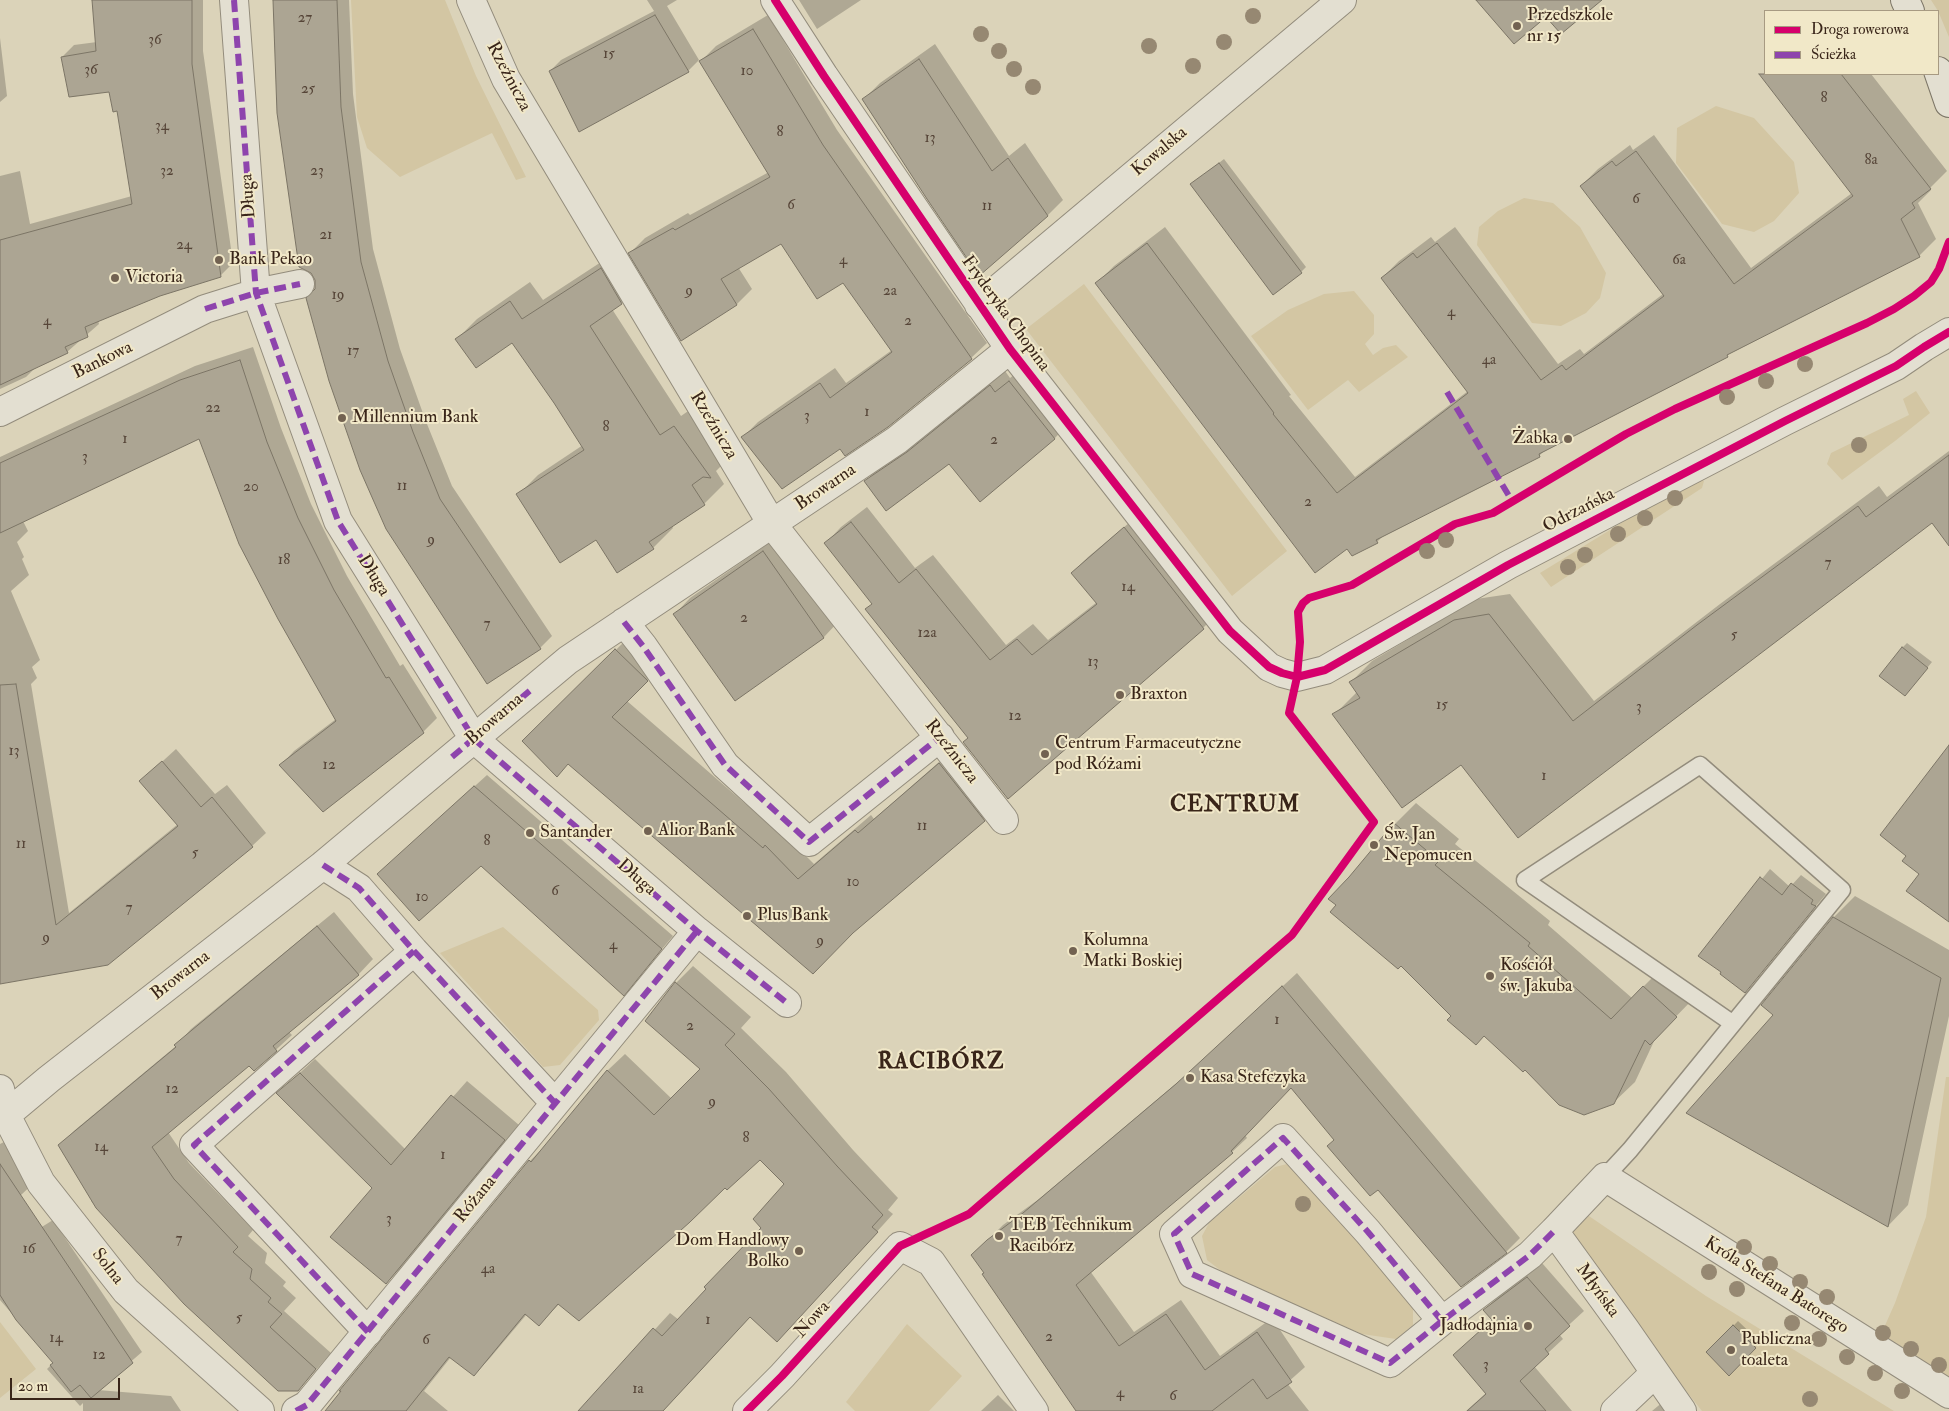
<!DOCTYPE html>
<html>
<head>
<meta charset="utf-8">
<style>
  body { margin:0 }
  #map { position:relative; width:1949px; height:1411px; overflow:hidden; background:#dbd3b9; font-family:"IM FELL Double Pica",serif }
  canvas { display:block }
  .legend { position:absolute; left:1764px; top:10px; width:175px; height:65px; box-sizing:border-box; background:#f1e8c8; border:1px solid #a79a82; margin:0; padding:6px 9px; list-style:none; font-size:15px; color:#392519 }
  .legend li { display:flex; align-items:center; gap:10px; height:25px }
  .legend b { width:25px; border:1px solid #a79a82 }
  .scale { position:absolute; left:10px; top:1378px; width:110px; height:22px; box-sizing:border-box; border:2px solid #392519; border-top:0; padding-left:6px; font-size:15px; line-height:18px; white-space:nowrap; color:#392519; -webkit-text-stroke:4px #f1e8c8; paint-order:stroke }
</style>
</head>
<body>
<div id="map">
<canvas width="1949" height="1411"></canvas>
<ul class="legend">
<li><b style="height:6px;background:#d6006c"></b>Droga rowerowa</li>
<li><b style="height:6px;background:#8e44ad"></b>Ścieżka</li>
</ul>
<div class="scale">20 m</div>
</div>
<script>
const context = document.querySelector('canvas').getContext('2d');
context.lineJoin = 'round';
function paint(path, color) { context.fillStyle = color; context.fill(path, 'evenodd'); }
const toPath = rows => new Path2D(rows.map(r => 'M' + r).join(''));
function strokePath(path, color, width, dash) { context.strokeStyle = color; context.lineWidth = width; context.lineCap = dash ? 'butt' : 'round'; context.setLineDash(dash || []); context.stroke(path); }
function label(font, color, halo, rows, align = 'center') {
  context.font = font + ' "IM FELL Double Pica",serif'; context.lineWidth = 4; context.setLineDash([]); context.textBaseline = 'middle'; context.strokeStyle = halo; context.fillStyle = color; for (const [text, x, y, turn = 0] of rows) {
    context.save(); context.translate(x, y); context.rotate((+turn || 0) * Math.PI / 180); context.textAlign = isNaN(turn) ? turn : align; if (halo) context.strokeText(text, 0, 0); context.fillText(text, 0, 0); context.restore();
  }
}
paint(toPath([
  [351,0,445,0,476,76,526,177,516,180,492,133,400,177,367,148,357,117],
  [1931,0,1949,0,1949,37,1938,11],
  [1716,106,1754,118,1794,162,1799,193,1774,221,1754,232,1722,224,1676,163,1677,128],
  [1524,198,1553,203,1580,227,1606,273,1600,298,1586,313,1561,326,1532,323,1477,245,1479,227,1498,211],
  [1084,284,1287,551,1232,596,1026,329],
  [1354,291,1374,315,1374,334,1365,344,1373,355,1383,348,1396,345,1408,357,1359,392,1348,380,1308,410,1251,336,1288,310,1324,294],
  [1916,391,1930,413,1895,441,1842,480,1827,464,1831,453,1909,415,1903,399],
  [1696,477,1704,481,1702,488,1551,587,1540,573],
  [503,927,598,1010,599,1020,560,1065,543,1067,440,953],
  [1946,1077,1949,1077,1949,1382,1879,1339,1895,1303,1926,1217],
  [1291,1163,1404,1290,1413,1309,1413,1325,1396,1339,1362,1334,1224,1273,1207,1260,1202,1236,1209,1223,1275,1167],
  [1586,1214,1706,1296,1894,1411,1702,1411,1565,1238],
  [0,1322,36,1369,0,1398],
  [907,1324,962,1376,929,1411,855,1411,846,1402]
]), '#d3c6a3');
paint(toPath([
  [93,0,203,0,203,51,233,263,221,275,160,295,98,320,99,324,67,352,36,367,26,377,0,389,0,176,20,171,30,224,132,196,118,110,110,90,62,57,74,45,97,42],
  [275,0,349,0,353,94,373,249,400,349,425,419,452,486,552,636,540,648,488,683,316,290,316,280],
  [647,0,677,0,667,6,699,60,688,71,550,71,561,60,654,11],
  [799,0,861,0,817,29],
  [768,15,837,130,987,343,971,358,841,447,743,437,758,422,835,368,846,383,892,350,844,281,781,242,738,267,752,289,737,304,681,339,630,253,645,238,688,213,690,215,769,172,701,61,716,46],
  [0,38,7,96,0,102],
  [935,44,1009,156,1025,143,1063,200,1047,216,864,99,880,83],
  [1781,74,1871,74,1947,171,1930,188,1931,190,1918,203,1936,239,1919,256,1733,350,1727,356,1547,448,1539,456,1385,534,1377,542,1353,555,1097,283,1114,266,1165,227,1291,395,1289,396,1355,477,1468,391,1382,278,1399,261,1431,237,1435,242,1455,227,1558,364,1580,349,1584,354,1663,294,1581,186,1598,169,1630,145,1633,150,1654,135,1751,268,1852,193,1769,85],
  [1224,159,1306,267,1301,272,1197,180],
  [621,249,641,283,621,303,612,309,681,416,694,407,730,457,716,471,724,484,704,504,672,526,673,528,653,548,618,571,596,538,518,495,538,475,583,445,512,341,457,339,477,319,530,282,543,300],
  [253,347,281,428,311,504,347,576,400,666,403,664,437,718,423,732,281,765,294,751,336,719,199,438,23,521,28,531,17,542,24,557,22,559,29,575,11,591,40,660,32,667,37,678,31,684,69,913,178,824,141,781,176,749,215,794,227,785,266,833,252,846,0,962,0,457,195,366],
  [1024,367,1069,423,1055,438,980,500,949,463,866,481,880,466,923,438,1005,371,1010,378],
  [1949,451,1949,544,1933,521,1518,836,1461,763,1334,715,1357,692,1351,682,1372,661,1476,599,1510,594,1594,701,1720,604,1879,486,1887,497],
  [867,507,915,568,933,555,1006,645,1033,624,1048,640,1097,602,1072,573,1088,557,1141,513,1219,612,1203,628,1008,798,969,737,867,609,873,603,826,543,841,527],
  [779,536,839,621,824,637,736,699,675,614,690,598],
  [631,635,662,665,627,701,779,833,781,831,814,864,871,815,874,819,955,748,999,805,984,820,854,930,569,763,524,741],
  [1907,643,1932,662,1905,695,1902,648],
  [487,775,673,936,624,994,481,864,391,862],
  [1416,803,1459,839,1455,844,1550,921,1548,925,1632,998,1664,966,1696,996,1656,1037,1635,1082,1613,1103,1526,1068,1484,1035,1452,1016,1395,824],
  [1770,869,1790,887,1801,875,1826,894,1745,991,1723,971,1700,956],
  [1855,896,1949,950,1949,1016,1908,1205,1888,1226,1775,1015,1763,1005,1834,917],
  [334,912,373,959,358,975,289,1032,292,1035,254,1070,249,1065,168,1132,189,1163,253,1230,248,1236,267,1253,265,1263,286,1282,283,1286,296,1298,284,1311,331,1353,298,1390,185,1303,91,1201,106,1185,59,1146,75,1130,176,1046,191,1029],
  [693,966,751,1017,741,1028,786,1072,853,1150,898,1198,888,1210,893,1214,793,1324,751,1316,663,1411,580,1411,670,1313,679,1320,763,1228,786,1184,760,1158,725,1186,560,1303,539,1325,527,1314,490,1358,474,1375,451,1357,424,1391,448,1411,327,1411,530,1161,546,1145,608,1070,625,1054,672,1099,702,1069,646,1020,676,983],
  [1297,973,1520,1238,1506,1252,1336,1139,1291,1087,1245,1135,1247,1138,1232,1152,1090,1271,1134,1332,1181,1300,1220,1356,1272,1318,1305,1367,1287,1383,1309,1411,1077,1411,973,1255,1003,1225,1039,1199,1192,1070],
  [315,1059,406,1150,467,1081,519,1125,401,1268,386,1283,374,1188,278,1093],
  [4,1142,14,1145,37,1180,21,1195,0,1204,0,1144],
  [53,1220,142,1352,98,1390,171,1396,181,1411,83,1411,83,1403,80,1406,47,1369,54,1362,0,1300,0,1253],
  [1542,1263,1584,1311,1559,1334,1563,1339,1534,1366,1572,1411,1466,1411,1486,1393,1493,1319,1484,1310,1499,1296],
  [1738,1321,1760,1342,1729,1374,1708,1352],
  [998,1395,1014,1411,981,1411],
  [1664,1401,1672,1411,1652,1411]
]), '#0003');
const building = toPath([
  [92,0,192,0,192,64,221,277,160,296,85,327,88,337,65,347,68,353,0,385,0,240,132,204,117,111,113,112,109,92,69,97,61,57,96,51,92,0],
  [273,0,337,0,341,107,361,262,388,361,413,432,440,499,541,649,487,684,386,529,360,470,329,381,306,298,315,289,315,280,311,273,299,267,277,113,273,0],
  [1476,0,1602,0,1561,34,1546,17,1514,44,1476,0],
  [655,15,689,72,579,132,549,71,655,15],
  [753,29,823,145,972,359,888,427,845,456,840,449,782,489,741,437,820,383,830,398,892,352,843,283,817,299,781,244,721,279,737,305,681,341,628,253,673,228,675,230,770,177,699,61,753,29],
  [919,59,992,171,1008,158,1048,216,979,276,927,199,862,99,919,59],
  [1759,74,1841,74,1931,189,1912,203,1915,208,1901,219,1920,257,1727,355,1728,357,1539,454,1540,457,1376,540,1378,543,1352,556,1347,549,1315,573,1095,283,1147,243,1274,413,1273,414,1337,493,1468,393,1381,278,1413,253,1417,258,1437,243,1541,380,1562,365,1566,370,1664,296,1580,186,1612,161,1616,166,1636,151,1734,284,1853,196,1759,74],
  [1219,163,1302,273,1273,295,1190,184,1219,163],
  [601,268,622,304,590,326,660,435,674,426,711,478,703,477,692,485,705,505,649,542,654,549,617,573,596,540,560,563,516,494,584,450,554,403,512,343,476,368,455,339,510,301,522,319,601,268],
  [240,360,267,442,298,518,334,590,386,678,389,677,424,733,323,812,279,765,336,721,278,619,239,544,199,439,0,533,0,463,180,380,240,360],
  [1009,381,1055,439,980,502,949,464,886,511,864,481,907,452,990,385,995,392,1009,381],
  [1949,455,1949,546,1932,523,1518,838,1461,765,1402,808,1332,714,1360,698,1349,682,1454,620,1489,614,1573,721,1697,625,1858,506,1866,517,1949,455],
  [851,522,899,583,916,569,990,660,1017,639,1032,655,1097,604,1071,573,1124,527,1204,629,1008,799,963,742,968,738,865,609,872,604,824,543,851,522],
  [763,551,824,638,735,701,673,614,763,551],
  [1902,647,1928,668,1905,696,1879,676,1902,647],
  [615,649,648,681,612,717,763,848,765,845,798,879,855,830,858,833,939,763,985,821,853,933,813,974,568,764,557,777,522,741,615,649],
  [16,684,56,925,178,826,139,781,162,761,201,807,212,797,253,847,108,965,0,984,0,685,16,684],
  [1949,745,1949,922,1906,891,1919,874,1902,861,1906,856,1880,835,1949,745],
  [474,786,662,949,624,996,481,866,419,921,377,874,474,786],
  [1394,823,1439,861,1435,865,1530,943,1528,946,1611,1019,1643,986,1677,1017,1650,1045,1645,1040,1614,1104,1584,1115,1559,1105,1525,1070,1523,1072,1484,1036,1476,1045,1447,1020,1451,1016,1401,966,1398,969,1330,912,1336,905,1328,899,1349,877,1394,823],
  [1760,877,1782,895,1791,883,1813,900,1811,904,1816,906,1745,993,1720,974,1721,972,1698,956,1760,877],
  [1833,917,1941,978,1888,1227,1686,1113,1773,1015,1761,1005,1833,917],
  [317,926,359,975,273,1046,277,1051,254,1071,249,1066,152,1147,174,1179,238,1247,233,1252,252,1269,250,1279,271,1298,268,1302,282,1314,270,1327,316,1369,298,1391,278,1391,184,1304,96,1208,58,1145,176,1047,174,1045,317,926],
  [675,982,735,1034,725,1045,769,1089,837,1166,883,1215,872,1227,878,1232,777,1342,750,1317,663,1411,578,1411,653,1328,662,1336,706,1289,704,1287,761,1228,753,1219,784,1184,760,1160,727,1190,725,1188,690,1222,579,1321,558,1304,539,1326,525,1314,474,1376,449,1357,406,1411,325,1411,341,1391,339,1391,529,1160,531,1162,607,1070,654,1115,700,1069,645,1021,675,982],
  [1282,986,1507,1253,1461,1287,1378,1190,1370,1196,1327,1146,1334,1140,1291,1088,1231,1151,1233,1153,1076,1285,1119,1346,1166,1314,1205,1370,1257,1332,1292,1382,1267,1399,1253,1379,1212,1411,1076,1411,982,1274,984,1273,971,1255,987,1240,1023,1213,1176,1084,1282,986],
  [300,1073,391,1165,451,1095,505,1140,386,1284,330,1237,372,1188,276,1093,300,1073],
  [0,1164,133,1363,91,1398,80,1385,71,1392,50,1365,53,1363,16,1320,0,1295,0,1164],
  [1527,1277,1570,1326,1545,1349,1549,1354,1520,1381,1546,1411,1467,1411,1486,1394,1453,1355,1492,1320,1483,1310,1527,1277],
  [1733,1325,1756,1348,1729,1376,1706,1352,1733,1325]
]);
paint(building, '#aca593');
strokePath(building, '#7c7566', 1);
const lane = toPath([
  [1605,1177,1630,1150,1842,890,1700,765,1525,880,1732,1023]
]);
const street = toPath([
  [234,0,256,293,338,521,474,739,697,931,787,1003],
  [471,0,506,79,772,524,1004,820],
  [775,0,824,76,1010,349,1230,631,1269,667,1282,673,1297,677,1325,670,1508,565,1785,421,1896,366,1924,347,1949,332],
  [979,305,1342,0],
  [0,412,205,309,256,293,300,284],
  [624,622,643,646,725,765,809,842,940,737],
  [323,865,359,888,414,951,555,1103],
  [0,1089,6,1115,41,1183,126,1291,260,1411],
  [0,1118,6,1115,49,1079,323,865,568,660,897,440,1010,349],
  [1442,1321,1368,1232,1283,1138,1174,1234,1192,1274,1390,1363,1442,1321,1530,1255,1554,1231],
  [368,1332,194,1145,414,951],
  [296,1411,307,1405,697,931],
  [747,1411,782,1376,900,1246,931,1262,1034,1411],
  [1615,1411,1655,1373],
  [1682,1411,1625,1329,1554,1231,1605,1177,1949,1394]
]);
const secondary = toPath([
  [1905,0,1910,11],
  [1938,71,1949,103]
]);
strokePath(lane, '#938c7c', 19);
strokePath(street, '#938c7c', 30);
strokePath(secondary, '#7c7566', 30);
strokePath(lane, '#e3dfd1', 16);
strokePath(street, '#e3dfd1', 28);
strokePath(secondary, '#e3dfd1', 28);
strokePath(toPath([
  [234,0,256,293,338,521,474,739,697,931,787,1003],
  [205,309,256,293,300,284],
  [1447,392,1512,501],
  [624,622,643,646,725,765,809,842,940,737],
  [452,757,533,688],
  [323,865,359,888,414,951,555,1103],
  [1442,1321,1368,1232,1283,1138,1174,1234,1192,1274,1390,1363,1442,1321,1530,1255,1554,1231],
  [368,1332,194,1145,414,951],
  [296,1411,307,1405,697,931]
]), '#8e44ad', 6, [12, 6]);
strokePath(toPath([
  [775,0,824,76,1010,349,1230,631,1269,667,1282,673,1297,677,1325,670,1508,565,1785,421,1896,366,1924,347,1949,332],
  [747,1411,782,1376,900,1246,969,1214,1292,935,1374,822,1289,713,1297,677,1300,642,1298,612,1303,603,1309,598,1352,585,1455,524,1493,513,1626,434,1675,409,1867,323,1894,309,1914,296,1931,282,1939,269,1949,242]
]), '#d6006c', 8);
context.fillStyle = '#968872';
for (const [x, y] of [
  [1253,16],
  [981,34],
  [1224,42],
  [1149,46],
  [999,51],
  [1193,66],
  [1014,69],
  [1033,87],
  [1805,364],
  [1766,381],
  [1727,397],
  [1859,445],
  [1675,498],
  [1645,518],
  [1618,534],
  [1446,540],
  [1427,551],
  [1585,555],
  [1568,567],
  [1303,1204],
  [1744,1247],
  [1770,1264],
  [1709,1272],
  [1800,1282],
  [1737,1289],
  [1827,1297],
  [1792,1323],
  [1883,1333],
  [1819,1339],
  [1911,1349],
  [1847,1357],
  [1939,1365],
  [1875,1373],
  [1902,1391],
  [1810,1399]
]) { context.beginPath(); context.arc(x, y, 8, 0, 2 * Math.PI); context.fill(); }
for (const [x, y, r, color] of [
  [1517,26,5,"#726251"],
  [219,260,5,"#726251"],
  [115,278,5,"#726251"],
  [342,418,5,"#726251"],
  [1568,439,5,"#726251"],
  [1120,695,5,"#726251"],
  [1045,754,5,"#726251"],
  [648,831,5,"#726251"],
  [530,833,5,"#726251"],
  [1374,845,5,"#726251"],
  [747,916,5,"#726251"],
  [1073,951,5,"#726251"],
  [1490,976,5,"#726251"],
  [1190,1078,5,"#726251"],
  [999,1236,5,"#726251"],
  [799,1251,5,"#726251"],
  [1528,1326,5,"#726251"],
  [1731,1350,5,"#726251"]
]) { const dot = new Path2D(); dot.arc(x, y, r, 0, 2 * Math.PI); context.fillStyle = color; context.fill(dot); strokePath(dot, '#f1e8c8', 2); }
label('15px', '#564538', null, [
  ["27",305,19],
  ["36",155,41],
  ["15",609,55],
  ["36",91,71],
  ["10",747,72],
  ["25",308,90],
  ["8",1824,99],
  ["34",162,127],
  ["8",780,133],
  ["13",930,139],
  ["8a",1871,161],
  ["32",167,172],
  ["23",317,172],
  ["6",1636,200],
  ["6",791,206],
  ["11",987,207],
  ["21",326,236],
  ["24",184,246],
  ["4",843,261],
  ["6a",1679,261],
  ["9",689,292],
  ["2a",890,292],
  ["19",338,296],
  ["4",1451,313],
  ["4",47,322],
  ["2",908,322],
  ["17",353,352],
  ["4a",1489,361],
  ["22",213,409],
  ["1",867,413],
  ["3",807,417],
  ["8",606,428],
  ["1",125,440],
  ["2",994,441],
  ["3",85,458],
  ["11",402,487],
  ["20",251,488],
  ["2",1308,503],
  ["9",431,541],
  ["18",284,561],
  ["7",1828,564],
  ["14",1128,588],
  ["2",744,619],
  ["7",487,625],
  ["12a",927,634],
  ["5",1734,636],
  ["13",1093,663],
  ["15",1442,706],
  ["3",1639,708],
  ["12",1015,717],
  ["13",14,752],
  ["12",329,766],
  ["1",1544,777],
  ["11",922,827],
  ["8",487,842],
  ["11",21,845],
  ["5",195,854],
  ["10",853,883],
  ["6",555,892],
  ["10",422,898],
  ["7",129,909],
  ["9",46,939],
  ["9",820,942],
  ["4",613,946],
  ["1",1277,1021],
  ["2",690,1027],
  ["12",172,1090],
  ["9",712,1103],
  ["8",746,1139],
  ["14",101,1148],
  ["1",443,1156],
  ["3",389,1220],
  ["7",179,1240],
  ["16",29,1250],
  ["4a",488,1270],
  ["5",239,1319],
  ["1",708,1321],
  ["2",1049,1338],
  ["14",56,1339],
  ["6",426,1341],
  ["12",99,1356],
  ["3",1486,1366],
  ["1a",638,1390],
  ["4",1120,1394],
  ["6",1173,1397]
]);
label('18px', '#392519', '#f1e8c8', [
  ["Przedszkole",1527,16],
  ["nr 15",1527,37],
  ["Bank Pekao",229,260],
  ["Victoria",125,278],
  ["Millennium Bank",352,418],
  ["Żabka",1558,439,"right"],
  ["Braxton",1130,695],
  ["Centrum Farmaceutyczne",1055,744],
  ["pod Różami",1055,765],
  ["Alior Bank",658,831],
  ["Santander",540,833],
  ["Św. Jan",1384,835],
  ["Nepomucen",1384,856],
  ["Plus Bank",757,916],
  ["Kolumna",1083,941],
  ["Matki Boskiej",1083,962],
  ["Kościół",1500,966],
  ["św. Jakuba",1500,987],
  ["Kasa Stefczyka",1200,1078],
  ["TEB Technikum",1009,1226],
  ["Racibórz",1009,1247],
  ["Dom Handlowy",789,1241,"right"],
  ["Bolko",789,1262,"right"],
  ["Jadłodajnia",1518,1326,"right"],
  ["Publiczna",1741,1340],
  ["toaleta",1741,1361]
], 'left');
label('18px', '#392519', '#f1e8c8', [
  ["Rzeźnicza",508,77,62],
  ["Kowalska",1160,152,-40],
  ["Długa",249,196,-94],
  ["Fryderyka Chopina",1005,314,54],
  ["Bankowa",103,361,-26],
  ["Rzeźnicza",713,426,59],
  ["Browarna",826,488,-34],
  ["Odrzańska",1579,511,-27],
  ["Długa",373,576,58],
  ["Browarna",495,720,-41],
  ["Rzeźnicza",951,752,52],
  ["Długa",636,878,41],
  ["Browarna",181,976,-38],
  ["Różana",476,1200,-51],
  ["Solna",107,1267,52],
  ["Króla Stefana Batorego",1776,1286,32],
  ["Młyńska",1597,1291,54],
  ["Nowa",813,1320,-48]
]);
context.letterSpacing = '1px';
label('bold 22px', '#392519', '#f1e8c8', [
  ["CENTRUM",1235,806],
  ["RACIBÓRZ",941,1063]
]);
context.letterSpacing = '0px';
</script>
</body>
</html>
